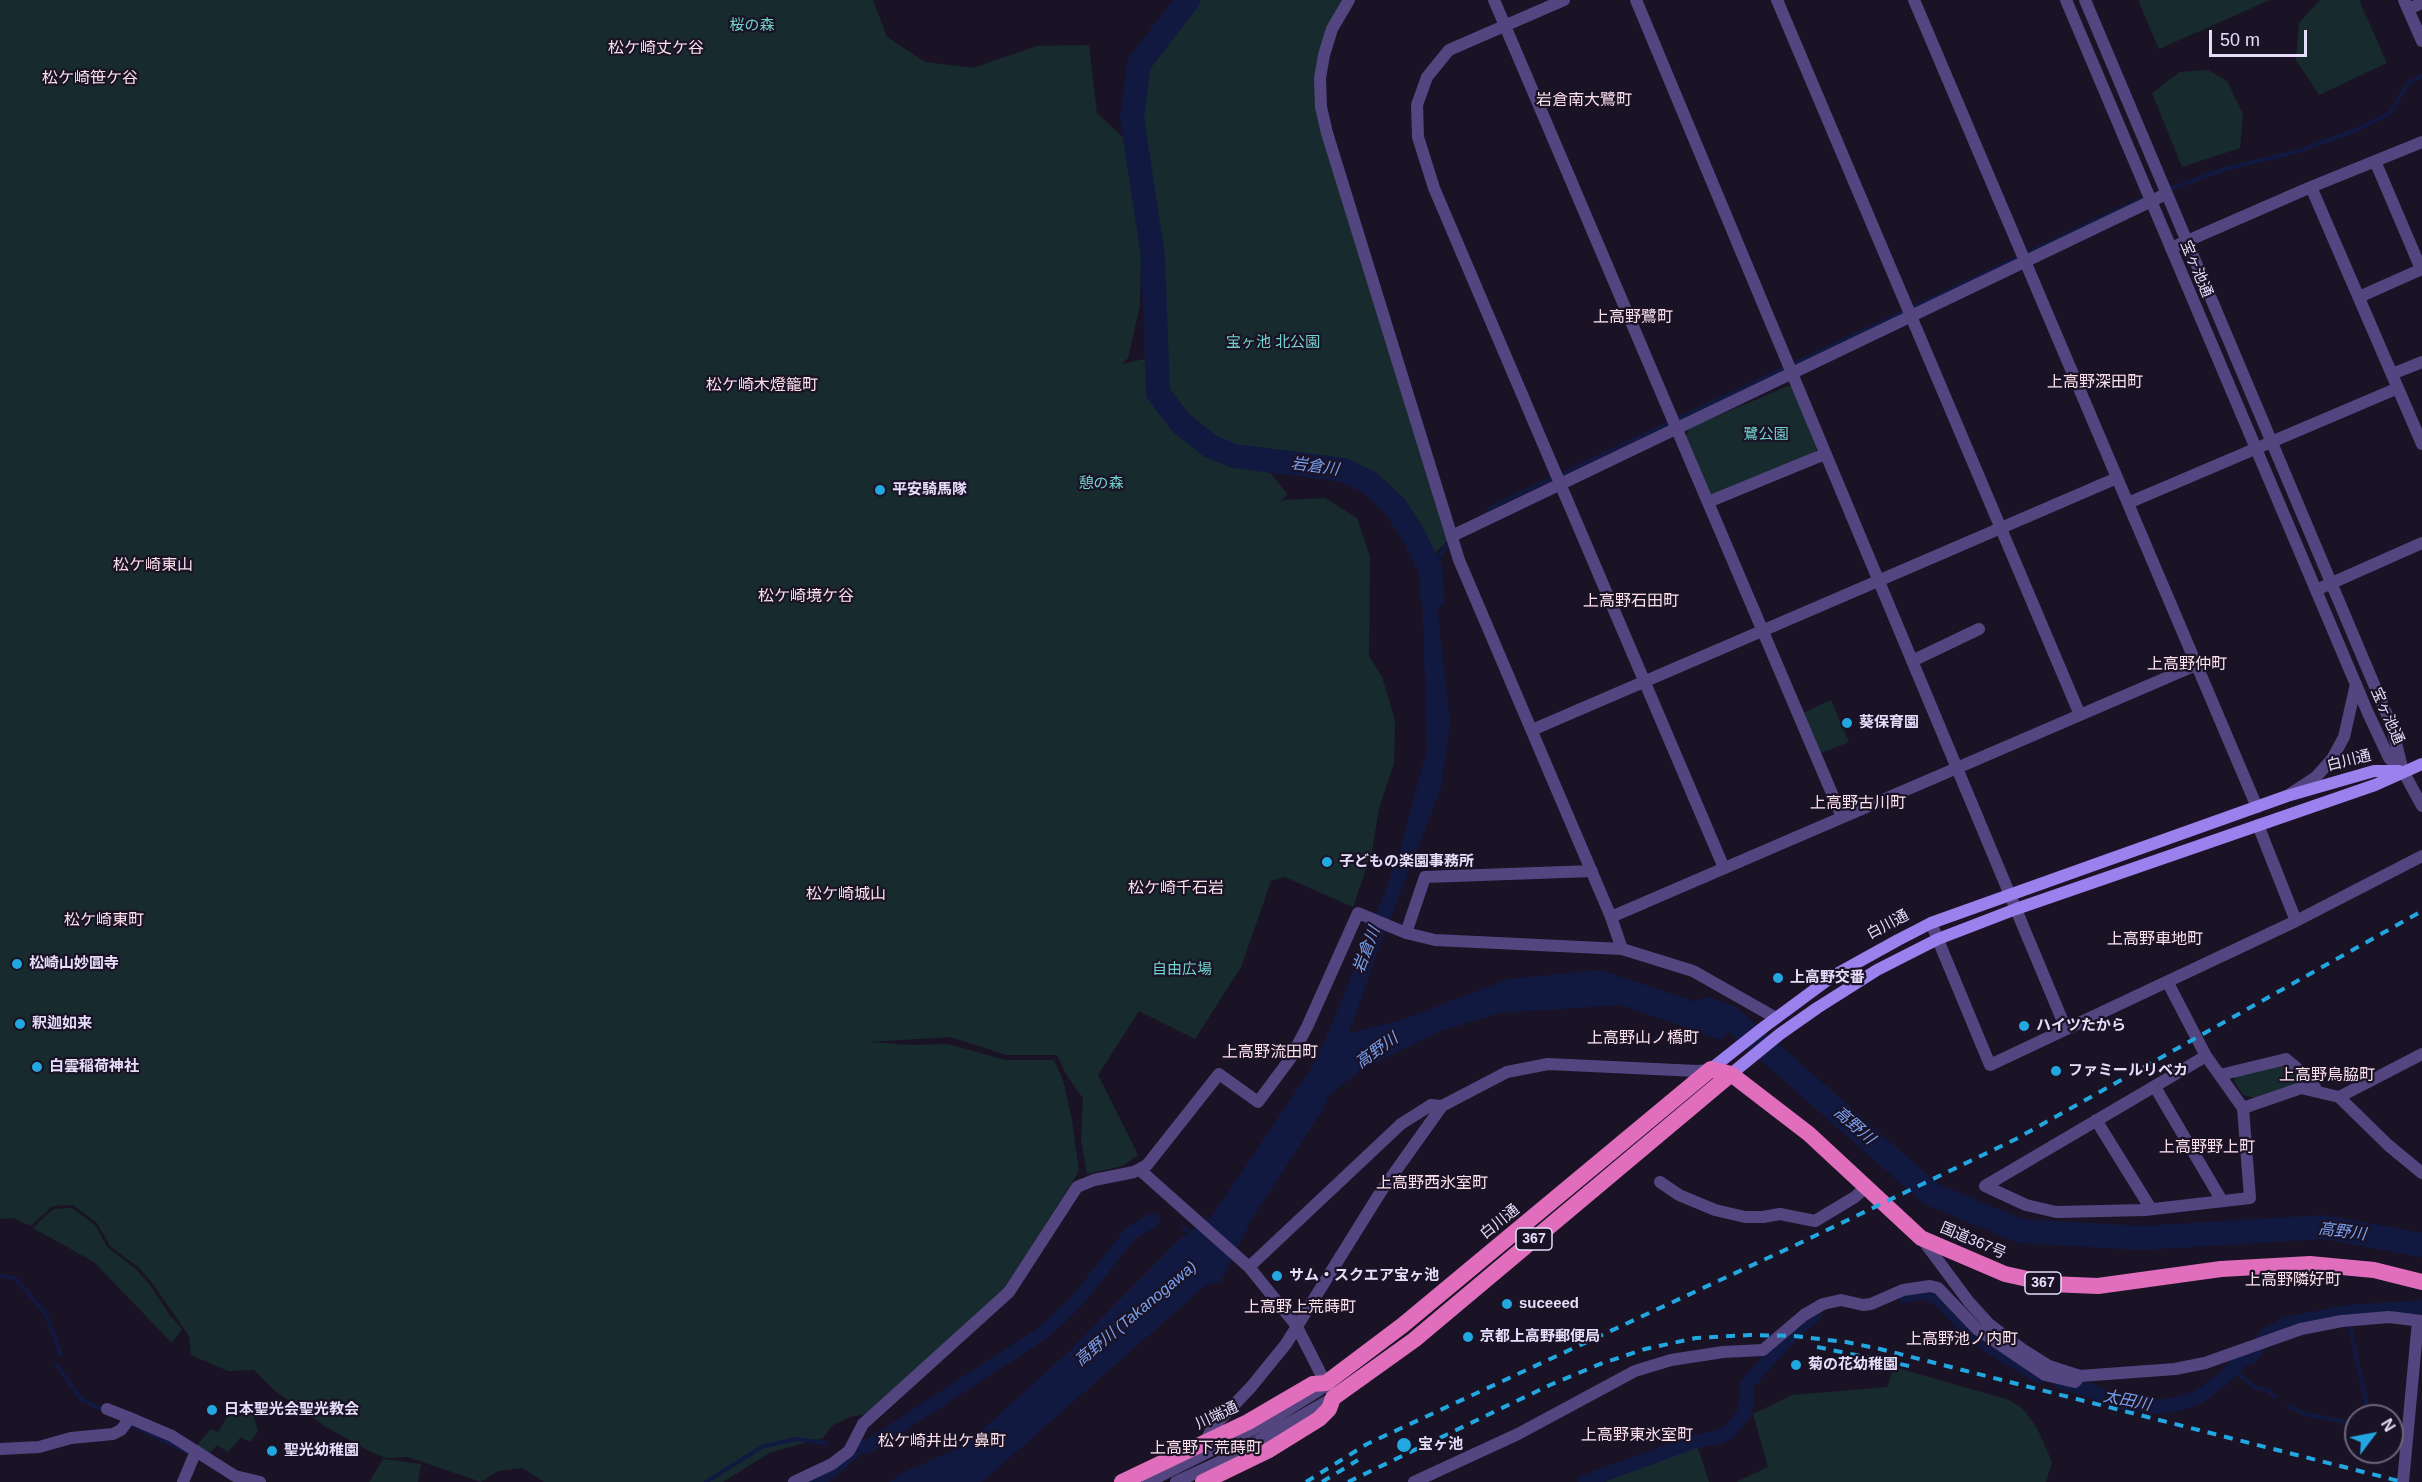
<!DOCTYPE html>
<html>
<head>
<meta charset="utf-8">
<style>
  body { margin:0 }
  #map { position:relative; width:2422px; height:1482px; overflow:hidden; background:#1a1326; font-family:Helvetica,sans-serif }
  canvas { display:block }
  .north { position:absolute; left:2344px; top:1404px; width:60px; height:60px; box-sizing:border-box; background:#1a1326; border:2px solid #6c647b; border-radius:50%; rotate:58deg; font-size:16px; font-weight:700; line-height:24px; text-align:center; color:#e6ddfa }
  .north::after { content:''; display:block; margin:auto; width:21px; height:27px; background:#23a7e1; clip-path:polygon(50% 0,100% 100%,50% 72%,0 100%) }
  .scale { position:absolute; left:2209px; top:30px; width:98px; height:27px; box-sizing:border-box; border:3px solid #e6ddfa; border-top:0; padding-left:8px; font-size:18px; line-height:21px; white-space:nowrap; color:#e6ddfa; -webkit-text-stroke:4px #1a1326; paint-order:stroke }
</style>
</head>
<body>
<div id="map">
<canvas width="2422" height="1482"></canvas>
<div class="north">N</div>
<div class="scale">50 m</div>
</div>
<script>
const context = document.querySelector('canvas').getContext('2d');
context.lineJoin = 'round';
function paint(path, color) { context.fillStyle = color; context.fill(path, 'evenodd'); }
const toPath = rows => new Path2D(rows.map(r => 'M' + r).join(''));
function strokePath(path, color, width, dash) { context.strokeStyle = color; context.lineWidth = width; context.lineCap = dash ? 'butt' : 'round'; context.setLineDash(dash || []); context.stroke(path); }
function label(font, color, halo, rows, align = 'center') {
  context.font = font + ' Helvetica,"Noto Sans JP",sans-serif'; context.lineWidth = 4.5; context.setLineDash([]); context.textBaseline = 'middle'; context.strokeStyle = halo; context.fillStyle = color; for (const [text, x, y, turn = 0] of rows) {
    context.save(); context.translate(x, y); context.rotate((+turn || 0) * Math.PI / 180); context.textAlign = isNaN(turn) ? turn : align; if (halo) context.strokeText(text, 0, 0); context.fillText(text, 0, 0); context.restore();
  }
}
paint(toPath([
  [0,0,873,0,887,37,925,62,973,68,1037,46,1089,45,1097,113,1125,139,1142,203,1140,305,1128,358,1122,364,1149,358,1151,379,1160,411,1196,446,1218,457,1269,471,1287,494,1280,502,1284,500,1325,498,1357,518,1370,556,1369,656,1382,677,1395,720,1394,764,1379,808,1372,851,1353,907,1285,877,1271,881,1241,967,1195,1039,1139,1011,1098,1075,1138,1155,1122,1166,1087,1174,1081,1140,1083,1098,1067,1076,1057,1055,1006,1055,951,1037,868,1042,911,1045,948,1044,1005,1060,1054,1060,1063,1080,1072,1121,1079,1171,1003,1292,865,1414,850,1417,833,1425,823,1438,771,1452,723,1482,544,1482,522,1468,498,1471,481,1482,408,1457,386,1458,371,1452,326,1427,275,1391,254,1370,228,1371,191,1355,189,1336,153,1284,138,1267,110,1246,97,1223,73,1205,52,1206,31,1226,13,1218,0,1219],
  [1190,0,1349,0,1332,29,1321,107,1452,536,1429,559,1422,532,1383,480,1366,468,1333,460,1292,461,1228,452,1215,440,1202,435,1182,417,1161,394,1156,220,1149,208,1137,125,1141,77,1155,51],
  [2138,0,2270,0,2159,49],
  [2320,0,2359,0,2387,63,2319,95,2296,60,2299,23],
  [2208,70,2227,81,2243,114,2240,148,2182,167,2152,93,2180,72],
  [1788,386,1793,387,1818,447,1814,454,1715,496,1707,492,1686,437,1689,428],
  [1831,700,1849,742,1821,753,1803,713],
  [2284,1064,2302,1078,2301,1083,2256,1098,2243,1095,2234,1080,2235,1077],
  [72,1208,95,1225,108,1248,136,1269,151,1286,168,1313,182,1329,172,1343,94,1262,33,1228,53,1209],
  [1894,1367,2009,1400,2023,1409,2037,1428,2052,1462,2046,1482,1736,1482,1768,1467,1753,1414,1792,1395,1887,1387],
  [237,1399,252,1411,258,1431,250,1442,241,1437,228,1452,217,1445,208,1455,197,1445,211,1429,218,1432],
  [1695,1439,1709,1482,1606,1482,1615,1476],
  [383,1459,421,1464,418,1482,369,1482]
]), '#172b2f');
paint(toPath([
  [1432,562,1450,722,1441,788,1381,942,1349,1033,1402,1020,1508,979,1599,970,1741,1017,1721,1040,1622,1005,1499,1013,1438,1032,1363,1069,1328,1096,1323,1109,1250,1222,1221,1281,1205,1286,982,1482,889,1482,900,1474,965,1445,1062,1358,1181,1238,1212,1216,1316,1061,1365,945,1399,854,1427,749,1422,583]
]), '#121941');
strokePath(toPath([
  [2167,190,2225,169,2299,151,2356,130,2390,113,2408,83,2422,76],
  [1482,516,1494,506,2146,197],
  [1431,569,1446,546,1451,542],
  [1183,1227,1192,1235],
  [0,1276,15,1278,46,1314,61,1355],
  [2347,1313,2369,1416],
  [56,1364,82,1400,103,1410],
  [2233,1369,2256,1388,2268,1390,2276,1397],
  [2288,1406,2305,1414,2356,1424],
  [131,1425,187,1452],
  [2392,1433,2399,1435],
  [706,1482,762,1447,795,1439,827,1443]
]), '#121941', 4);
strokePath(toPath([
  [1905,1296,1922,1292,1938,1298,1963,1324,1990,1347,2039,1376],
  [2060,1382,2086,1389,2121,1403,2156,1407,2178,1404,2199,1397,2224,1378,2241,1360,2251,1357,2266,1335,2285,1324,2349,1312,2422,1307],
  [814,1482,823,1478,859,1447,869,1446,1044,1332,1077,1301,1130,1234,1153,1220],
  [1584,1482,1693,1442,1719,1437,1730,1431,1744,1414,1747,1399,1747,1384,1794,1332,1815,1315]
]), '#121941', 14);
strokePath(toPath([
  [1188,0,1139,64,1132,118,1153,256,1158,393,1181,423,1210,446,1234,456,1344,470,1369,482,1395,506,1414,536,1431,570,1432,598],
  [1707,1009,1731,1018,1931,1194,2020,1231,2142,1238,2324,1227,2422,1245]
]), '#121941', 24);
strokePath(toPath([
  [1349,0,1332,29,1324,55,1320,78,1321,107,1327,133,1459,560,1611,917,1622,949],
  [1494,0,1842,817],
  [1564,0,1449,50,1427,77,1417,105,1418,137,1434,188,1724,868],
  [1636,0,2066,1029],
  [1777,0,2080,715],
  [1914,0,2257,807],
  [2404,0,2422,41],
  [2408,9,2422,3],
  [2375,161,2421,269],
  [2311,187,2422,444],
  [2171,248,2311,187,2422,142],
  [2359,297,2422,269],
  [2392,374,2422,362],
  [1708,502,1825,454],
  [2128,503,2398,388],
  [1452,536,2166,194],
  [2316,590,2422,543],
  [1912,661,1979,629],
  [1532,730,2117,478],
  [2403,771,2422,806],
  [2258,825,2296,921],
  [1611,917,2196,665],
  [1931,923,1990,1065,2296,921,2422,856],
  [1406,933,1425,877,1592,871],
  [2168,983,2206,1056,2243,1108,2250,1198,2145,1210,2056,1212,2026,1205,1985,1186,2206,1056],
  [2220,1075,2286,1059,2310,1079,2317,1091],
  [2155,1087,2222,1201],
  [2339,1097,2422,1054],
  [2243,1108,2301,1088,2339,1097,2388,1145,2422,1173],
  [2096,1120,2151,1209],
  [1140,1170,1249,1267],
  [1660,1182,1679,1195,1715,1210,1745,1217,1763,1217,1780,1214,1815,1221,1855,1197,1865,1188],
  [1922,1239,1969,1302,1989,1324,2022,1349,2049,1366,2080,1376,2175,1369,2205,1363,2301,1329,2342,1321,2389,1317,2422,1321],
  [1328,1388,1296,1325,1249,1267,1401,1124,1431,1105,1442,1106],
  [107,1409,130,1418],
  [1206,1441,1212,1428,1251,1387,1286,1344,1380,1193,1442,1106,1507,1072,1548,1064,1697,1071,1710,1070],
  [0,1449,39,1447,71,1438,113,1434,121,1430,130,1418,172,1436,235,1476,260,1482],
  [183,1482,196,1451],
  [794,1482,832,1464,849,1451,863,1424,1009,1292,1077,1187,1094,1180,1134,1172,1147,1165,1219,1074,1258,1102,1290,1059,1307,1027,1358,913,1406,933,1435,940,1622,949,1693,971,1776,1018],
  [1414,1482,1518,1434,1635,1371,1671,1360,1723,1352,1763,1350,1804,1315,1823,1304,1841,1300,1863,1305,1871,1304,1903,1290,1930,1286,1938,1288,1977,1329,2045,1375,2075,1382,2080,1376],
  [2403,1482,2418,1321]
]), '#53457f', 12);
strokePath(toPath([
  [2066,0,2368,713,2389,758,2403,771],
  [2085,0,2392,727,2403,771],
  [2290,794,2316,777,2332,759,2344,737,2356,684],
  [1148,1482,1266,1423,1318,1391,1326,1383],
  [1176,1482,1228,1458,1333,1398]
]), '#53457f', 12);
strokePath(toPath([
  [1711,1069,1764,1027,1833,976,1898,940,1931,923,2287,796,2374,771,2399,771],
  [1731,1074,1780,1034,1817,1008,1877,970,1938,939,2016,909,2375,785,2422,764]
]), '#9a81ee', 12);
strokePath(toPath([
  [1122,1482,1248,1422,1313,1384,1326,1383,1403,1325,1711,1069,1731,1074,1809,1134,1921,1238,2005,1274,2050,1284,2098,1286,2221,1269,2310,1264,2374,1270,2422,1282],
  [1203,1482,1269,1450,1319,1419,1329,1409,1333,1398,1414,1340,1731,1074]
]), '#e06ebc', 16);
strokePath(toPath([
  [1817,1347,1914,1367],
  [1306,1482,1367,1444,1800,1243,2016,1139,2422,911],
  [1322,1482,1358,1460],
  [1348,1482,1550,1385,1600,1364,1645,1349,1696,1338,1750,1335,1794,1336,1846,1342,1880,1349,2403,1482]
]), '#23a7e1', 4, [9, 8]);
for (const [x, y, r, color] of [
  [880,490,6,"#23a7e1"],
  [1847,723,6,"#23a7e1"],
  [1327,862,6,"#23a7e1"],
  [17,964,6,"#23a7e1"],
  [1778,978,6,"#23a7e1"],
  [20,1024,6,"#23a7e1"],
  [2024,1026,6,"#23a7e1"],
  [37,1067,6,"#23a7e1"],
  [2056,1071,6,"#23a7e1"],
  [1277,1276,6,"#23a7e1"],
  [1507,1304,6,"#23a7e1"],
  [1468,1337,6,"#23a7e1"],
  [1796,1365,6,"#23a7e1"],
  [212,1410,6,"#23a7e1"],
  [1404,1445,8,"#23a7e1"],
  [272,1451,6,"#23a7e1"]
]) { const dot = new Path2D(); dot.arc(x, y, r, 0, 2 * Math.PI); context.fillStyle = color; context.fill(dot); strokePath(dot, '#1a1326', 2); }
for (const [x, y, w] of [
  [1534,1239,36],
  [2043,1283,36]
]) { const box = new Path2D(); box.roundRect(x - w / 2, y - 11, w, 22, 4.5); context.fillStyle = '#1a1326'; context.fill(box); strokePath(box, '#e6ddfa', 1.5); }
label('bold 14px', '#e6ddfa', null, [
  ["367",1534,1239],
  ["367",2043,1283]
]);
label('15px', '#72d2cd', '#1a1326', [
  ["桜の森",752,26],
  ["宝ヶ池 北公園",1273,343],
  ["鷺公園",1766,435],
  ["憩の森",1101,484],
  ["自由広場",1182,970]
]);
label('15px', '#e6ddfa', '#1a1326', [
  ["宝ヶ池通",2196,269,67],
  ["宝ヶ池通",2387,716,66],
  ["白川通",2349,761,-14],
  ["白川通",1888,925,-28],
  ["白川通",1500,1222,-39],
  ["国道367号",1973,1241,23],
  ["川端通",1217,1416,-25]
]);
label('bold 15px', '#e6ddfa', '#1a1326', [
  ["平安騎馬隊",892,490],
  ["葵保育園",1859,723],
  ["子どもの楽園事務所",1339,862],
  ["松崎山妙圓寺",29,964],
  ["上高野交番",1790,978],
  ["釈迦如来",32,1024],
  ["ハイツたから",2036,1026],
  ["白雲稲荷神社",49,1067],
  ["ファミールリベカ",2068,1071],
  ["サム・スクエア宝ヶ池",1289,1276],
  ["suceeed",1519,1304],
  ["京都上高野郵便局",1480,1337],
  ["菊の花幼稚園",1808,1365],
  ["日本聖光会聖光教会",224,1410],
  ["宝ヶ池",1418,1445],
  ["聖光幼稚園",284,1451]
], 'left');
label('16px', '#fbdfeb', '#1a1326', [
  ["松ケ崎丈ケ谷",656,49],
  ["松ケ崎笹ケ谷",90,79],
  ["岩倉南大鷺町",1584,101],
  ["上高野鷺町",1633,318],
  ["上高野深田町",2095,383],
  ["松ケ崎木燈籠町",762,386],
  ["松ケ崎東山",153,566],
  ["松ケ崎境ケ谷",806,597],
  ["上高野石田町",1631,602],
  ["上高野仲町",2187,665],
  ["上高野古川町",1858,804],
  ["松ケ崎千石岩",1176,889],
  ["松ケ崎城山",846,895],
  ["松ケ崎東町",104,921],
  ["上高野車地町",2155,940],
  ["上高野山ノ橋町",1643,1039],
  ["上高野流田町",1270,1053],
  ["上高野鳥脇町",2327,1076],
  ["上高野野上町",2207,1148],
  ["上高野西氷室町",1432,1184],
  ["上高野隣好町",2293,1281],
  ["上高野上荒蒔町",1300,1308],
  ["上高野池ノ内町",1962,1340],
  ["上高野東氷室町",1637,1436],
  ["松ケ崎井出ケ鼻町",942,1442],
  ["上高野下荒蒔町",1206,1449]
]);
label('italic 16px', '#79a0ed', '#1a1326', [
  ["岩倉川",1315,467,8],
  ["岩倉川",1367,950,-69],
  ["高野川",1377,1051,-36],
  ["高野川",1854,1126,41],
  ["高野川",2342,1232,7],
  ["高野川 (Takanogawa)",1136,1314,-40],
  ["太田川",2127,1401,11]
]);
</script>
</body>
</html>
